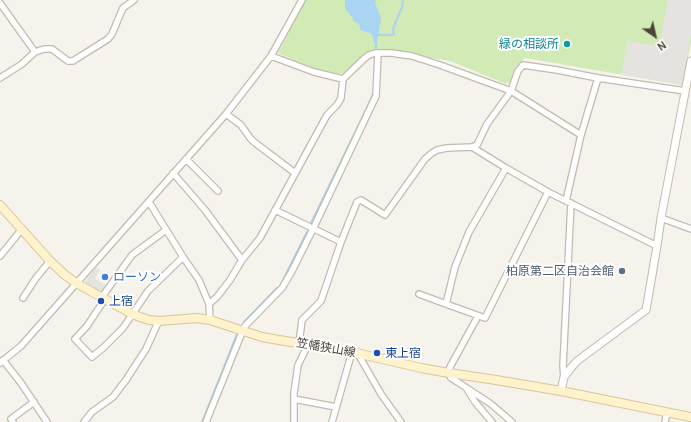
<!DOCTYPE html>
<html>
<head>
<meta charset="utf-8">
<style>
  body { margin:0 }
  #map { position:relative; width:691px; height:422px; overflow:hidden; background:#f6f3ec; font-family:Cabin,sans-serif }
  canvas { display:block }
  .north { position:absolute; left:635px; top:16px; width:40px; height:40px; -webkit-text-stroke:3px #fff; paint-order:stroke; rotate:146deg; font-size:11px; font-weight:700; line-height:16px; text-align:center; color:#4b4439 }
  .north::after { content:''; display:block; margin:auto; width:14px; height:18px; background:#4b4439; clip-path:polygon(50% 0,100% 100%,50% 72%,0 100%) }
</style>
</head>
<body>
<div id="map">
<canvas width="691" height="422"></canvas>
<div class="north">N</div>
</div>
<script>
const context = document.querySelector('canvas').getContext('2d');
context.lineJoin = 'round';
function paint(path, color) { context.fillStyle = color; context.fill(path, 'evenodd'); }
const toPath = rows => new Path2D(rows.map(r => 'M' + r).join(''));
function strokePath(path, color, width, dash) { context.strokeStyle = color; context.lineWidth = width; context.lineCap = dash ? 'butt' : 'round'; context.setLineDash(dash || []); context.stroke(path); }
function label(font, color, halo, rows, align = 'center') {
  context.font = font + ' Cabin,"Noto Sans JP",sans-serif'; context.lineWidth = 4; context.setLineDash([]); context.textBaseline = 'middle'; context.strokeStyle = halo; context.fillStyle = color; for (const [text, x, y, turn = 0] of rows) {
    context.save(); context.translate(x, y); context.rotate((+turn || 0) * Math.PI / 180); context.textAlign = isNaN(turn) ? turn : align; if (halo) context.strokeText(text, 0, 0); context.fillText(text, 0, 0); context.restore();
  }
}
paint(toPath([
  [305,0,691,0,691,42,682,85,525,58,515,68,517,71,511,84,507,82,506,84,450,61,388,51,371,50,346,74,341,73,340,74,310,67,278,53]
]), '#d2eab5');
paint(toPath([
  [668,0,691,0,691,34,682,85,621,74,628,41,659,46],
  [96,267,100,269,95,279,108,286,102,293,85,282]
]), '#e5e3e0');
paint(toPath([
  [345,0,376,0,375,3,381,18,377,43,374,43,372,34,360,30,360,26,358,23,353,21,353,18,345,9]
]), '#a9d4f2');
strokePath(toPath([
  [378,35,390,35],
  [390,35,394,34,393,29,402,7,403,0],
  [376,43,376,51],
  [311,223,364,114,374,92],
  [281,284,307,232],
  [244,322,277,288],
  [202,422,237,334]
]), '#a9d4f2', 2);
const minor = toPath([
  [0,3,35,52],
  [271,56,314,72,343,79,365,58,369,55,375,53,391,53,412,56,440,65,511,91,518,71,523,65,557,70,598,78,685,91],
  [0,78,22,64,35,52,44,49,52,49,68,61,73,61,76,59,108,39,112,34,123,8,134,0],
  [226,114,241,125,250,138,254,142,295,173],
  [472,147,506,168,548,192,657,246],
  [186,159,218,191],
  [506,168,469,232,455,267,446,304,485,318,548,192],
  [173,173,205,210,242,260],
  [566,201,581,135,598,78],
  [149,202,183,257,199,280,209,304,210,320],
  [275,210,341,242],
  [661,218,691,229],
  [0,256,22,229],
  [419,294,446,304],
  [102,297,132,255,166,230],
  [23,298,36,278,50,261],
  [105,299,87,326,75,339,92,357,103,348,123,328,148,291,183,257],
  [209,304,217,297,230,280,242,260,260,238,327,115,337,105,341,98,343,79],
  [478,316,450,367,449,373,451,378,456,381,491,404,512,422],
  [299,343,302,320,321,301,341,242,357,202,361,200,385,215,425,159,432,153,437,150,447,148,472,147,477,145,487,124,511,91,581,135],
  [358,354,381,394,401,422],
  [3,360,21,383,47,422],
  [0,363,21,346,226,114,271,56,302,0],
  [564,377,563,366,571,203],
  [467,389,475,402,492,422],
  [294,399,336,407],
  [13,422,11,419,34,402],
  [84,422,92,412,113,397,126,380,146,349,156,327,159,321],
  [206,422,243,330,245,326,282,288,291,273,313,229,376,96,378,53],
  [294,422,294,393,298,365,308,345],
  [332,422,352,352],
  [665,422,667,412]
]);
const tertiary = toPath([
  [561,391,564,377,571,368,577,361,646,310,657,246,661,218,691,61]
]);
const secondary = toPath([
  [0,205,50,261,65,275,76,283,132,314,140,317,149,320,159,321,197,318,210,320,262,337,273,339,352,352,421,368,449,373,496,380,561,391,691,417]
]);
strokePath(minor, '#c2bbae', 8);
strokePath(tertiary, '#c2bbae', 9);
strokePath(secondary, '#d6c79b', 10);
strokePath(minor, '#fff', 5.5);
strokePath(tertiary, '#fff', 7);
strokePath(secondary, '#fff3cd', 8);
for (const [x, y, r, color] of [
  [567,44,4,"#0f9aa8"],
  [622,271,4,"#5c6f8a"],
  [105,277,4,"#3f7fe0"],
  [101,301,4,"#1a4fb4"],
  [377,353,4,"#1a4fb4"]
]) { const dot = new Path2D(); dot.arc(x, y, r, 0, 2 * Math.PI); context.fillStyle = color; context.fill(dot); strokePath(dot, '#fff', 1.5); }
label('12px', '#0d838f', '#fff', [
  ["緑の相談所",559,44]
], 'right');
label('12px', '#4e5e75', '#fff', [
  ["柏原第二区自治会館",614,271]
], 'right');
label('12px', '#366cbe', '#fff', [
  ["ローソン",113,277]
], 'left');
label('12px', '#164399', '#fff', [
  ["上宿",109,301],
  ["東上宿",385,353]
], 'left');
label('12px', '#4b4439', '#fff', [
  ["笠幡狭山線",326,348,10]
]);
</script>
</body>
</html>
